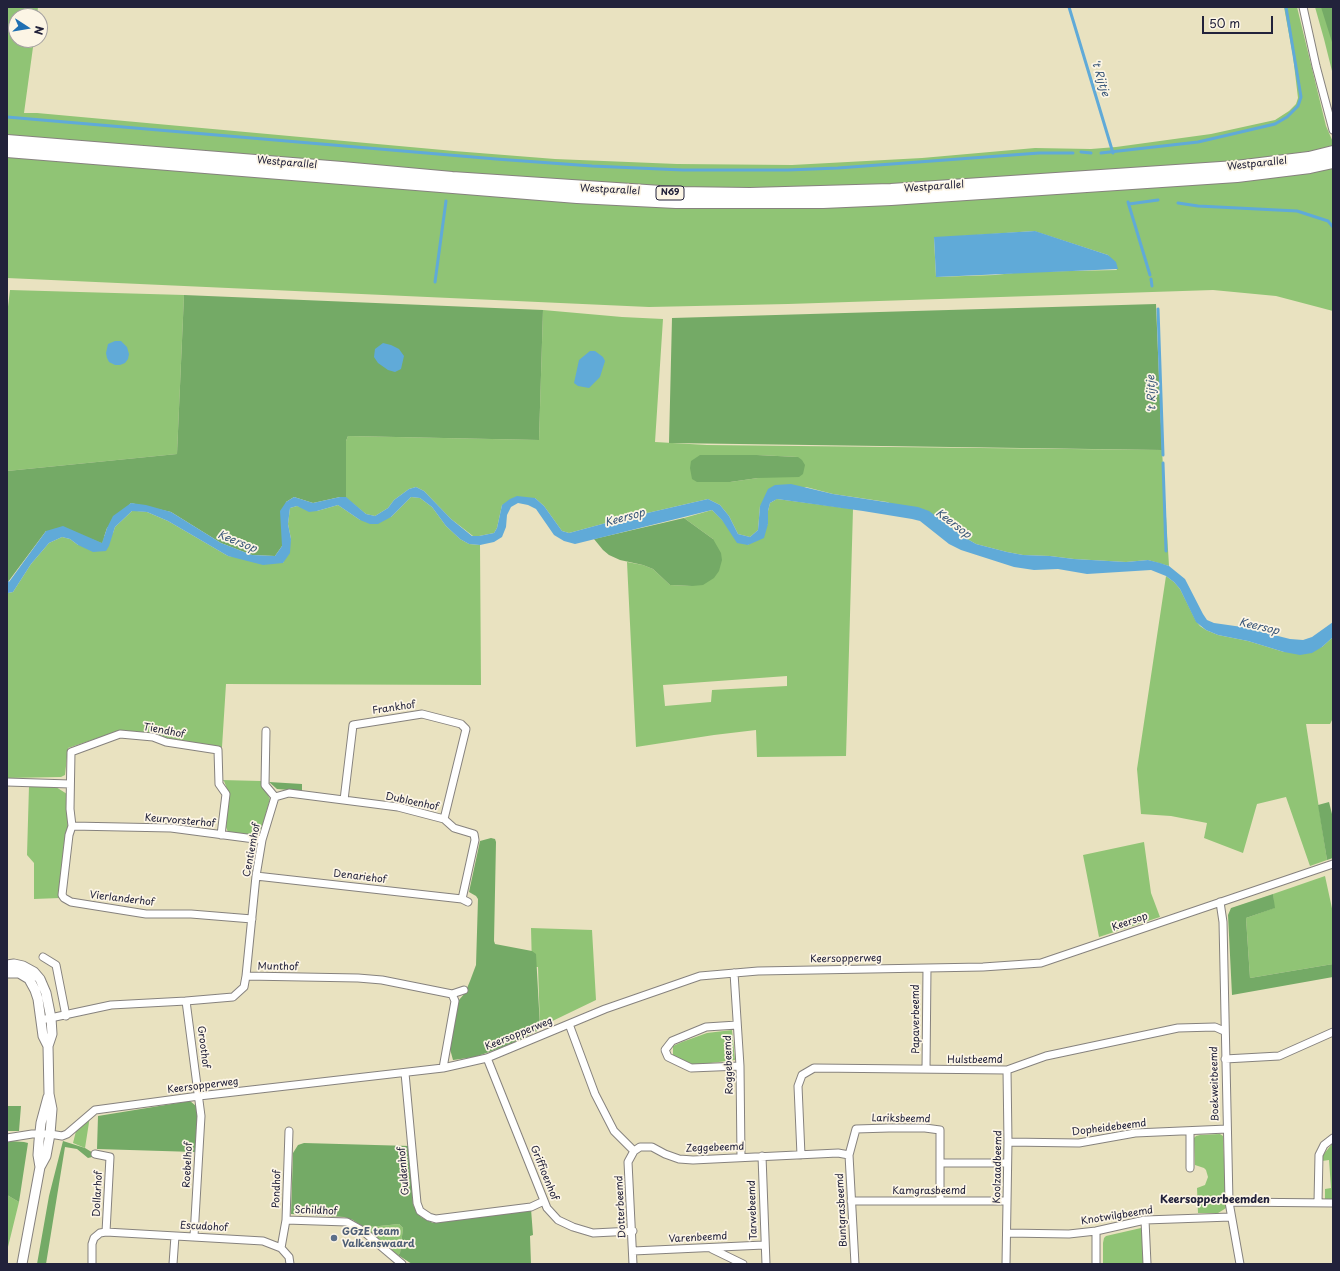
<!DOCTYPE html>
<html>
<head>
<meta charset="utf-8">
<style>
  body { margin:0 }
  #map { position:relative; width:1340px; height:1271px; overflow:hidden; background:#e9e2c0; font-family:"Playpen Sans",sans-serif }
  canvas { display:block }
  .frame { position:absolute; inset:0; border:8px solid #22223b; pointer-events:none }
  .north { position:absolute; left:8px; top:8px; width:40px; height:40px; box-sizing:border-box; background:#fcf5e5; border:1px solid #a5a1a1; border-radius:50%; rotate:102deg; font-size:11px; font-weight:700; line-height:16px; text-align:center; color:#22223b }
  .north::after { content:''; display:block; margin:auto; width:14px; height:18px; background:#1f6fb2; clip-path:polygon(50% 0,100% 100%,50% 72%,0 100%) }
  .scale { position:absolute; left:1202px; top:16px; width:71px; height:18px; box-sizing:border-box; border:2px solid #22223b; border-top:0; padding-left:5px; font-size:12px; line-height:14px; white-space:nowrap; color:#22223b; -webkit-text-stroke:3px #fcf5e5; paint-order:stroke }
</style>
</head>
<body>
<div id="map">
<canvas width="1340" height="1271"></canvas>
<div class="frame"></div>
<div class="north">N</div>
<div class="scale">50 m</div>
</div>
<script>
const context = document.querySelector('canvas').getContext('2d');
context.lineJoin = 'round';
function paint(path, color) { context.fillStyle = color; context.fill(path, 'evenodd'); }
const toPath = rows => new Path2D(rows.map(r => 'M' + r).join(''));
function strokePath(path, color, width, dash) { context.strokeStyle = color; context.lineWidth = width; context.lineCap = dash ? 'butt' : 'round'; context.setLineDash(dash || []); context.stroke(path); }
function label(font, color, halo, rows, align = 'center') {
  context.font = font + ' "Playpen Sans",sans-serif'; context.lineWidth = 3.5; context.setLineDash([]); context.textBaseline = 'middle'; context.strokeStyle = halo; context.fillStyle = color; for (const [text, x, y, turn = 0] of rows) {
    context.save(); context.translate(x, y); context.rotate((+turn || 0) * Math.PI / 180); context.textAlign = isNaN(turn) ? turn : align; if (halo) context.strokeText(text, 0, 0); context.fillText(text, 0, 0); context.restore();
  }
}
paint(toPath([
  [7,7,38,7,37,16,16,16,16,40,34,40,24,113,37,113,454,151,555,159,677,164,792,165,922,158,1035,148,1091,149,1116,147,1211,134,1275,120,1289,111,1296,104,1298,98,1293,56,1284,7,1297,7,1326,126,1333,142,1333,149,1287,158,921,185,676,190,7,138],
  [1315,7,1333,7,1333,75,1324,39],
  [7,153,575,200,1333,165,1333,311,1276,296,1213,290,788,304,649,307,7,278],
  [1034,231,1108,255,1117,270,1023,272,995,275,936,277,934,238],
  [10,290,184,295,177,454,7,471,7,315],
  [543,310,622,317,663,319,655,442,707,445,1162,450,1169,566,1148,560,1126,562,1074,559,1050,556,1023,555,1007,552,976,544,964,537,947,526,887,502,833,494,806,487,760,506,758,530,750,537,738,534,729,516,720,505,708,499,617,520,569,533,562,531,544,506,535,498,502,505,497,528,494,533,479,536,473,536,451,519,424,491,416,487,409,489,394,500,388,508,375,516,366,514,346,498,346,441,348,436,539,440],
  [700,455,757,455,798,457,758,478,730,482],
  [411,497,420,498,432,507,446,526,460,539,469,544,480,545,481,685,226,684,222,747,119,731,68,748,65,775,61,777,7,778,7,592,8,593,13,592,31,564,49,543,62,537,70,539,78,545,113,533,115,527,132,511,137,511,147,512,168,521,228,556,283,563,291,539,288,524,290,508,297,506,317,511,338,505,360,520,391,517],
  [777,499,853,509,846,756,757,757,756,730,714,735,636,747,627,562,643,565,653,569,670,585,692,586,713,539,684,518,712,510,748,545,768,524,768,511,770,503],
  [787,676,787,686,712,690,711,702,665,706,663,685],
  [1166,576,1174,582,1180,589,1196,621,1200,626,1206,630,1218,635,1248,641,1284,652,1322,647,1333,637,1333,718,1330,724,1306,724,1327,860,1310,866,1286,797,1257,804,1243,853,1204,838,1207,823,1171,816,1141,814,1137,769],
  [221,780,261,781,270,799,261,831,259,835,253,837,228,832,226,827,229,794,224,781],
  [29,786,56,787,67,794,68,828,64,844,59,890,60,898,34,899,34,863,27,855],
  [1144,842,1151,893,1160,917,1099,937,1083,855],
  [1325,876,1333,913,1333,964,1250,978,1246,918,1274,908,1273,894],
  [531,928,592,930,596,1000,540,1027,538,967,532,967],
  [732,1030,735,1060,694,1065,677,1058,673,1055,673,1046,682,1042,707,1033],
  [90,1116,85,1148,73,1143,76,1131],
  [1220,1134,1223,1136,1226,1208,1223,1210,1218,1213,1198,1213,1197,1188,1205,1185,1208,1177,1206,1170,1204,1168,1195,1165,1194,1138,1196,1136,1200,1135],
  [1332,1144,1333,1144,1333,1200,1325,1201,1325,1189,1331,1188,1329,1160,1322,1161,1323,1155],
  [7,1195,19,1202,7,1251],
  [399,1224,403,1228,400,1253,397,1256,366,1229,367,1230,370,1227],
  [1141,1228,1144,1235,1144,1264,1103,1264,1103,1243,1104,1238,1106,1236]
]), '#90c475');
paint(toPath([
  [1321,7,1333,7,1333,45,1331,39],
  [184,295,543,310,539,440,348,436,346,441,346,497,340,497,313,503,294,497,286,502,282,546,275,556,252,555,221,543,171,512,131,503,107,528,102,543,94,540,46,531,8,582,7,579,7,471,177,454],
  [1156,304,1162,450,669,443,672,318],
  [700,455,757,455,798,457,802,460,805,465,803,474,799,477,758,478,730,482,697,482,692,479,690,468,691,461],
  [684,518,713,539,721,553,722,560,719,571,714,578,703,585,692,586,670,585,653,569,643,565,620,560,609,555,603,550,594,539],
  [269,782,302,784,302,791,277,789],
  [1329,802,1333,818,1333,858,1327,860,1318,805],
  [491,838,495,839,496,842,494,941,495,944,532,951,536,954,540,1027,537,1031,506,1046,475,1057,453,1060,450,1049,459,1000,465,993,470,981,476,965,478,899,476,896,469,892,480,841],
  [1273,894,1275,908,1246,918,1250,978,1333,964,1333,977,1232,995,1228,915,1231,908],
  [190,1101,196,1106,198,1113,195,1152,97,1149,98,1116],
  [7,1106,21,1106,19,1131,7,1131],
  [10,1141,24,1142,28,1143,19,1202,7,1195,7,1142],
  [63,1141,85,1148,95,1154,92,1157,88,1158,77,1149,65,1147,46,1264,37,1264,49,1196],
  [304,1143,410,1146,413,1205,421,1217,433,1223,531,1209,533,1235,530,1236,531,1264,412,1264,398,1255,400,1253,403,1228,399,1224,370,1227,367,1230,353,1220,344,1217,291,1214,293,1153,298,1145]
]), '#74aa66');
paint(toPath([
  [1035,231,1108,255,1116,262,1118,269,936,277,934,237],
  [115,341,121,341,127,347,129,354,128,359,125,363,120,365,115,365,109,362,107,358,106,353,108,344],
  [383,343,391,345,399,349,404,356,401,369,395,372,388,370,378,363,374,357,375,349],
  [590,351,595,351,603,357,605,361,600,377,589,388,578,386,574,383,579,360],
  [791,484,833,494,918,507,929,511,964,537,976,544,1007,552,1023,555,1050,556,1074,559,1126,562,1148,560,1160,563,1169,566,1185,579,1203,614,1207,620,1214,623,1242,627,1290,639,1303,640,1312,637,1333,622,1333,637,1322,647,1312,653,1300,655,1284,652,1248,641,1218,635,1206,630,1196,622,1180,589,1174,582,1166,576,1151,570,1087,574,1058,569,1034,570,1014,567,961,550,949,544,920,521,912,519,863,511,777,499,770,503,768,511,768,524,764,538,748,545,737,543,722,520,712,510,575,544,564,541,554,535,536,509,528,505,518,503,511,507,507,515,506,527,502,537,494,542,480,545,469,544,460,539,446,526,432,507,420,498,411,497,391,517,378,524,370,524,360,520,338,505,317,511,309,512,297,506,290,508,288,524,291,539,290,553,283,563,263,565,228,556,168,521,147,512,132,511,115,527,109,546,106,551,93,552,78,545,70,539,62,537,49,543,31,564,13,592,8,593,7,592,7,579,9,582,46,531,63,526,102,543,107,528,113,516,131,503,146,505,171,512,221,543,252,555,275,556,282,546,280,511,286,502,294,497,313,503,340,497,346,497,366,514,375,516,388,508,394,500,409,489,416,487,424,491,451,519,472,536,479,536,494,533,497,528,502,505,510,499,517,496,535,498,544,506,562,531,569,533,617,520,708,499,720,505,729,516,738,534,750,537,758,530,760,506,768,489,775,485]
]), '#60aad8');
strokePath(toPath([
  [1069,7,1113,153],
  [7,117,496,159,592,166,683,170,788,170,838,168,1039,153,1073,153],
  [1081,152,1091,153],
  [1101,153,1198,142,1275,124,1287,117,1298,106,1301,97,1286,7],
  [1128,202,1150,275],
  [1178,203,1198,206,1297,211,1328,221,1333,227],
  [1129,204,1158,200],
  [1151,279,1152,286],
  [435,282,446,201],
  [1158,309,1163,455],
  [1163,463,1166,551]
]), '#60aad8', 3);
const minor = toPath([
  [1303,7,1316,66,1333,130],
  [7,782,70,784],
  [275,797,289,793,398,807,444,819,454,828,474,834,475,840,462,899],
  [344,800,353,725,422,714,461,724,466,729,444,819],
  [72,826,171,828,262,840],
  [221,835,226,794,219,784,218,750,166,742,153,737,120,734,71,752,70,809,72,826,69,835,62,895,64,898,71,902,146,914,191,914,252,919],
  [256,876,462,899,468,902],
  [1220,902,1223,922,1229,1202,1240,1264],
  [43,957,56,965,66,1016],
  [734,973,740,1066,741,1157],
  [246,976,256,876,262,840,275,797,265,785,266,731],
  [452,994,464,990],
  [186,1001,201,1116,194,1236],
  [41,1020,111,1005,186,1001,233,997,244,987,246,976,358,978,382,980,452,994,455,1001,443,1068],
  [569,1024,595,1094,614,1131,634,1151,640,1147,652,1147,665,1154,679,1159,693,1160,838,1153,849,1155],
  [737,1025,706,1027,672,1041,665,1050,668,1057,691,1068,740,1066],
  [487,1058,547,1208,558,1220,573,1227,593,1233,633,1231],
  [1225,1059,1279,1056,1333,1032],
  [926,1069,927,968],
  [405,1073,417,1203,420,1211,429,1217,436,1219,531,1207,544,1201],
  [1190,1131,1190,1168],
  [7,1138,32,1134,50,1134,62,1136,67,1134,95,1110,199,1096,443,1068,487,1058,605,1009,700,976,758,971,983,967,1041,963,1333,864],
  [1008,1142,1079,1143,1135,1133,1227,1129],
  [801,1155,798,1086,802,1075,814,1068,1007,1070,1046,1056,1178,1028,1215,1027,1224,1031],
  [762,1156,766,1264],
  [940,1163,1007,1163],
  [851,1201,1007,1201],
  [1229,1202,1333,1203],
  [1318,1202,1319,1155,1324,1145,1333,1138],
  [286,1220,347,1222,363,1231,402,1264],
  [1145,1220,1147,1264],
  [106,1232,263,1241,281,1248,289,1257,290,1264],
  [1007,1233,1069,1234,1096,1231,1145,1220,1231,1217],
  [281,1248,286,1220,289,1131],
  [712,1249,743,1264],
  [633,1251,764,1245],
  [92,1264,92,1244,94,1238,100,1233,106,1232,110,1157,95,1154],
  [173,1264,175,1236],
  [633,1264,628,1162,634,1151],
  [855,1264,849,1155,856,1129,889,1128,925,1128,940,1130,940,1201],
  [1006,1264,1008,1142,1007,1070],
  [1096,1264,1096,1231]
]);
const tertiary = toPath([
  [7,965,14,964,23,966,34,972,40,979,46,993,51,1018,52,1034,48,1046,49,1094,52,1109,50,1134,46,1156,40,1167,22,1264],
  [7,973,19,973,29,979,35,990,38,999,43,1036,48,1046],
  [40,1167,38,1155,39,1141,41,1123,48,1097]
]);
const primary = toPath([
  [7,141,342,168,452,178,676,193,750,194,891,190,1236,167,1309,158,1333,152],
  [7,151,577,197,676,202,823,202,891,199,1237,176,1310,167,1333,162]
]);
strokePath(minor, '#86827e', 9);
strokePath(tertiary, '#86827e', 11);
strokePath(primary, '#86827e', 14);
strokePath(minor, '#fff', 7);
strokePath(tertiary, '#fff', 9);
strokePath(primary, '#fff', 12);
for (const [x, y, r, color] of [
  [334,1238,4,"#5c6f8a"]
]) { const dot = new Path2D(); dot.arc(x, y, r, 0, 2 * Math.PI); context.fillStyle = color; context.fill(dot); strokePath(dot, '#fcf5e5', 1.5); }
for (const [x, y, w] of [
  [670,193,28]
]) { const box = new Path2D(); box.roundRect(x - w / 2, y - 7, w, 14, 3); context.fillStyle = '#fcf5e5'; context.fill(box); strokePath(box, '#22223b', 1); }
label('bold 9px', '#22223b', null, [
  ["N69",670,193]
]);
label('10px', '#22223b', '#fcf5e5', [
  ["Westparallel",287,163,5],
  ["Westparallel",1257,164,-6],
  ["Westparallel",934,187,-4],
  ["Westparallel",610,190,3],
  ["Frankhof",394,708,-8],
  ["Tiendhof",164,731,11],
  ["Dubloenhof",412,802,12],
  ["Keurvorsterhof",180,821,5],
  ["Centiemhof",252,850,-79],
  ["Denariehof",360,877,7],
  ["Vierlanderhof",122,899,7],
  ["Keersop",1130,922,-19],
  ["Keersopperweg",846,959,-1],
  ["Munthof",278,967,1],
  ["Papaverbeemd",916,1019,-90],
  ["Keersopperweg",519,1034,-22],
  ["Groothof",203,1047,83],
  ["Hulstbeemd",975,1060],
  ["Roggebeemd",729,1065,-92],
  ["Boekweitbeemd",1215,1084,-91],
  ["Keersopperweg",203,1086,-7],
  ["Lariksbeemd",901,1119,1],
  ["Dopheidebeemd",1109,1128,-7],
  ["Zeggebeemd",715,1148,-2],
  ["Roebelhof",188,1165,-87],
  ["Koolzaadbeemd",998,1167,-89],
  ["Guldenhof",404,1171,-95],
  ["Griffioenhof",544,1173,68],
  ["Pondhof",277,1189,-88],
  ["Kamgrasbeemd",929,1191],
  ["Dollarhof",98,1194,-87],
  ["Dotterbeemd",621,1207,-93],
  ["Tarwebeemd",753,1210,-92],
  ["Buntgrasbeemd",842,1210,-93],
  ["Schildhof",316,1211,2],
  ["Knotwilgbeemd",1117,1216,-9],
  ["Escudohof",204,1227,3],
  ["Varenbeemd",698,1238,-3]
]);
label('bold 10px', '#4e5e75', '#fcf5e5', [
  ["GGzE team",342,1232],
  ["Valkenswaard",342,1244]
], 'left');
label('italic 11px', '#3b587a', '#fcf5e5', [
  ["'t Rijtje",1100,78,73],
  ["'t Rijtje",1152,394,-92],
  ["Keersop",625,518,-15],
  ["Keersop",953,524,37],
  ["Keersop",237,542,22],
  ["Keersop",1259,627,13]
]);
label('bold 11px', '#22223b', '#fcf5e5', [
  ["Keersopperbeemden",1215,1200]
]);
</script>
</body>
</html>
